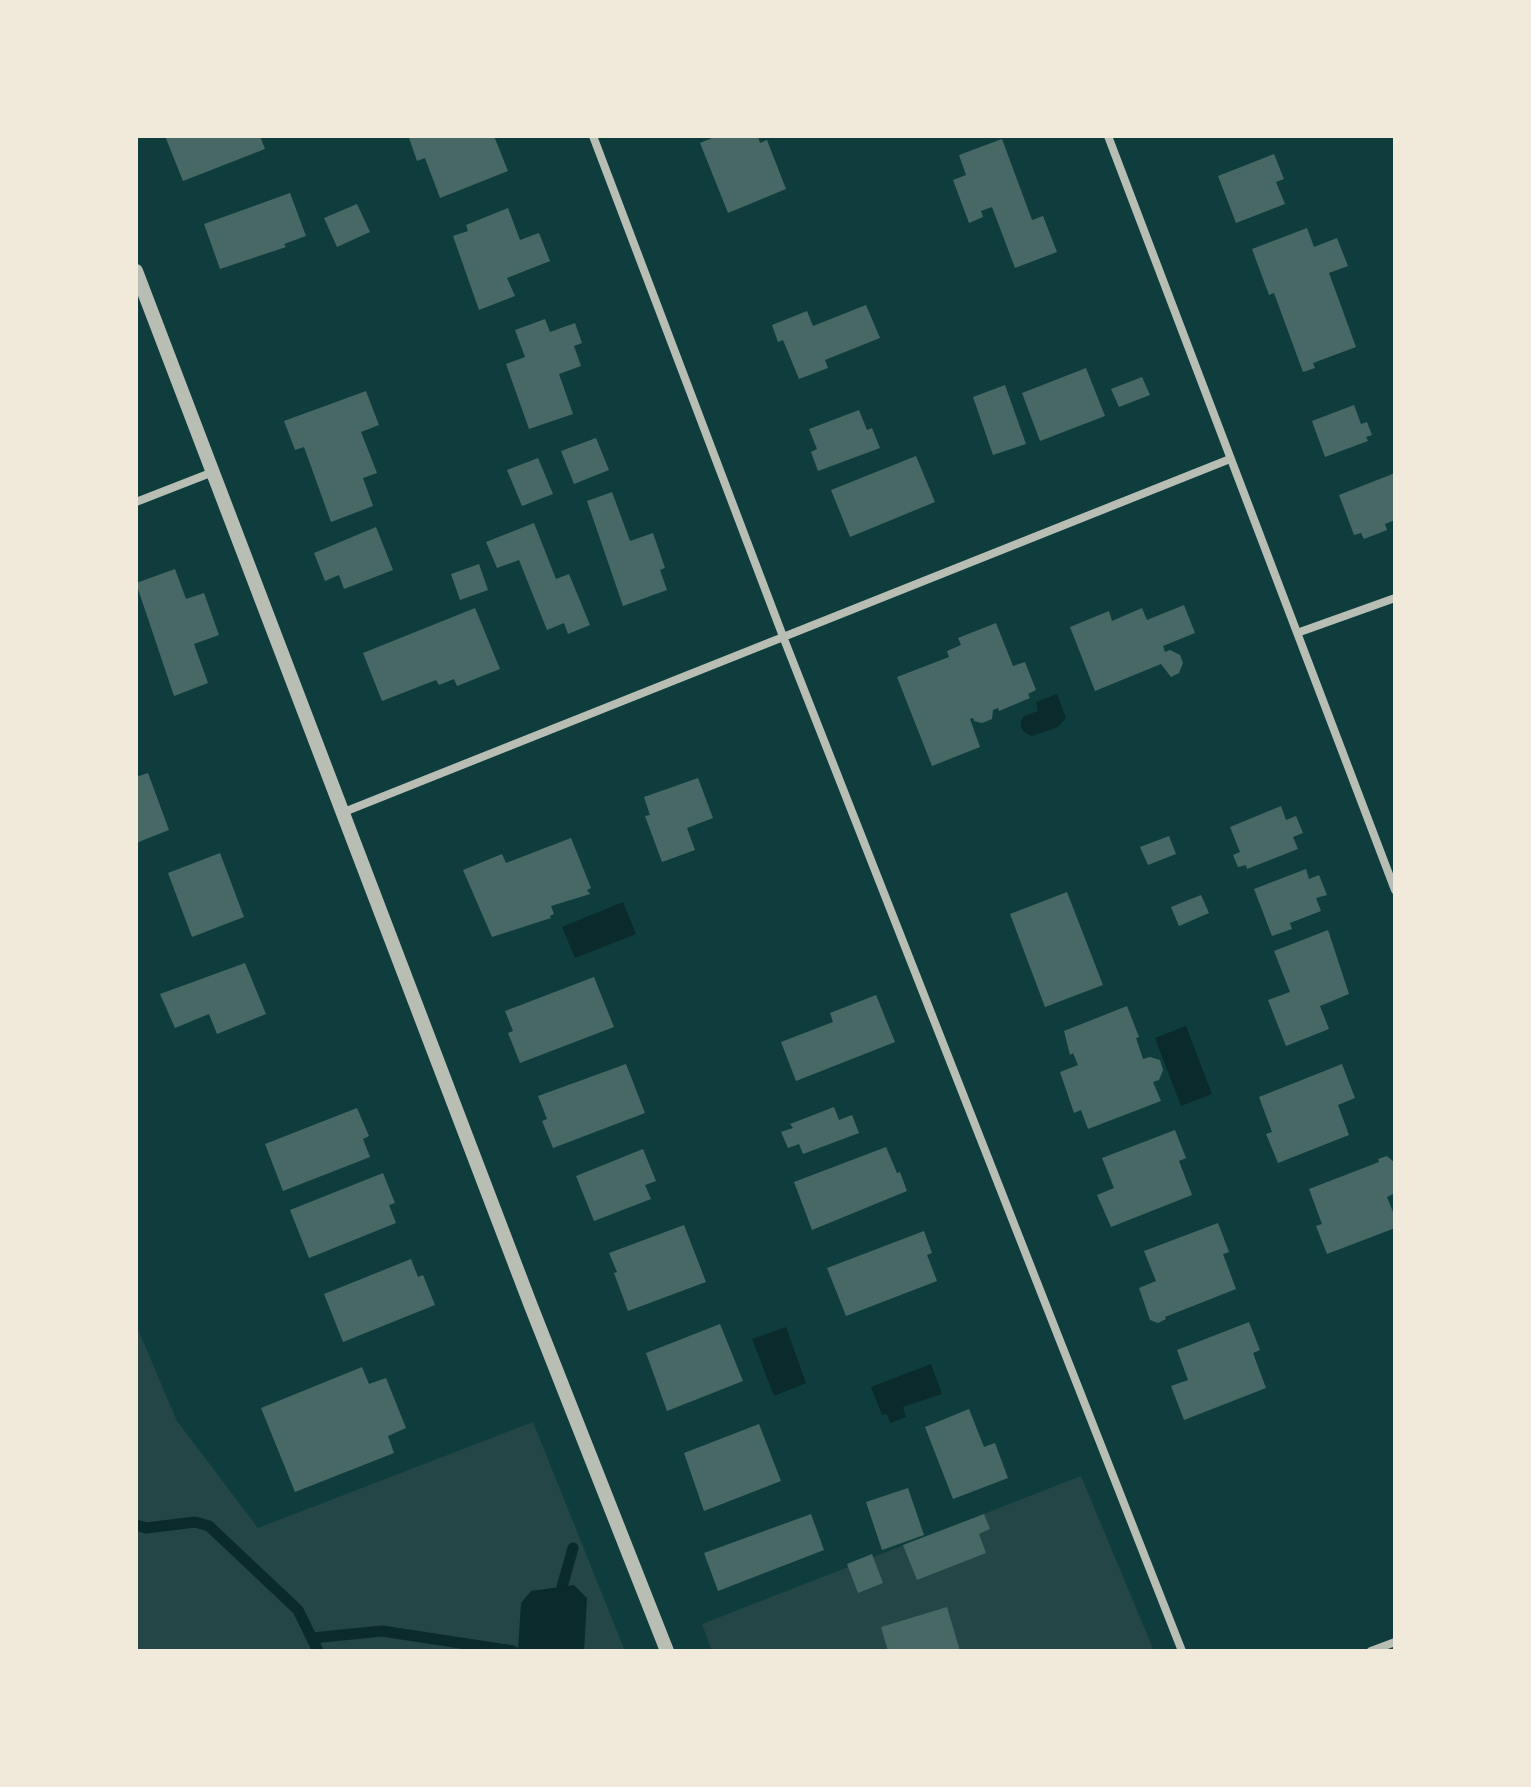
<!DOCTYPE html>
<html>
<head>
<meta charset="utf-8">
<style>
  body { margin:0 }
  #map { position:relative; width:1531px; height:1787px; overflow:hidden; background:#0f3d3e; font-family:"Alegreya Sans",sans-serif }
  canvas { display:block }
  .frame { position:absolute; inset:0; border:138px solid #f1e9da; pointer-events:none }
</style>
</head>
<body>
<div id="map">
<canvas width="1531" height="1787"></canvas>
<div class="frame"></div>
</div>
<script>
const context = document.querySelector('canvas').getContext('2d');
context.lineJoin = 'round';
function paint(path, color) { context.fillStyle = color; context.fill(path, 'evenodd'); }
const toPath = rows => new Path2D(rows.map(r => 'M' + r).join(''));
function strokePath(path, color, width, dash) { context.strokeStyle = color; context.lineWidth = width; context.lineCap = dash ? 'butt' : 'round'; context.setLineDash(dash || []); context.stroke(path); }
paint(toPath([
  [136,1325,177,1421,258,1528,533,1422,625,1651,136,1651],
  [1081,1476,1154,1651,712,1651,702,1624]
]), '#244646');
paint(toPath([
  [1057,694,1066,718,1058,727,1032,736,1025,733,1021,727,1021,721,1024,716,1038,711,1036,702],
  [623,902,636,934,575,958,562,927],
  [1186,1026,1212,1094,1181,1106,1155,1038],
  [786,1327,806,1383,774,1396,752,1339],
  [931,1364,942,1394,903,1407,906,1417,890,1423,887,1414,882,1415,871,1387],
  [574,1585,587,1598,584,1651,518,1651,521,1603,531,1591]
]), '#0a2a2b');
strokePath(toPath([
  [136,1525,146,1528,195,1522,209,1526,298,1610,318,1651],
  [562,1587,573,1548],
  [312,1638,382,1631,513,1651]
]), '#0a2a2b', 11);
paint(toPath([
  [165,136,260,136,265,149,183,181],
  [414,136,494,136,508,171,440,198,425,158,417,161,409,138],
  [717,136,758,136,760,143,767,140,786,189,728,213,700,143],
  [1002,139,1032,220,1043,216,1057,252,1015,268,992,207,981,211,983,217,969,223,953,180,966,175,959,155],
  [1274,154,1284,179,1276,182,1285,204,1236,223,1218,176],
  [290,193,306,236,284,244,286,247,220,269,204,224],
  [357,204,370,232,337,247,324,218],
  [508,208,520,240,539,233,550,261,507,278,515,296,479,310,453,236,468,231,466,225],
  [1307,228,1314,247,1337,238,1348,266,1329,273,1356,347,1313,363,1315,368,1303,372,1274,293,1269,295,1252,249],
  [866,305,880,338,825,360,828,368,799,379,783,340,778,342,772,325,807,311,813,326],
  [545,319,550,332,575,323,582,343,574,346,581,366,559,374,573,414,529,429,506,364,525,357,515,330],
  [1086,368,1105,416,1040,441,1022,393],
  [1142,377,1150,395,1119,407,1111,389],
  [1005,385,1026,444,993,455,973,397],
  [366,391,379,425,361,432,377,473,363,478,373,506,331,522,304,447,295,450,284,421],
  [1354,405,1361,424,1367,422,1372,435,1366,437,1368,441,1325,457,1312,421],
  [859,410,867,430,872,428,880,448,818,471,811,452,817,449,809,429],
  [596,438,609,470,574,484,561,451],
  [916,456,935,502,850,537,831,490],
  [538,458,553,494,522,506,507,470],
  [1395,473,1395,520,1385,524,1387,530,1364,539,1361,533,1354,535,1339,495],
  [612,492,630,541,653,533,665,568,660,570,667,590,623,606,587,501],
  [534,523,556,579,569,574,590,625,568,634,564,623,547,630,519,560,497,568,486,542],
  [376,527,393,570,344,589,339,575,325,581,314,553],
  [479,564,488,590,460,600,451,574],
  [175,569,186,599,204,593,219,635,194,644,208,683,174,696,136,583],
  [1184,605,1195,633,1163,646,1165,652,1170,650,1180,655,1183,663,1179,673,1171,677,1161,664,1095,691,1070,627,1109,611,1112,621,1142,608,1147,620],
  [475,608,500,669,457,686,454,679,439,685,436,680,382,701,363,653],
  [996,623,1013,666,1025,662,1036,690,1028,694,1030,698,999,711,998,708,993,710,992,719,982,723,974,721,973,718,970,719,980,747,932,766,897,677,949,657,947,651,961,645,958,638],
  [148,773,169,830,136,843,136,777],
  [698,778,713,818,687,828,695,850,662,862,645,816,650,815,644,797],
  [1281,806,1286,820,1296,816,1303,833,1293,837,1298,849,1247,869,1246,865,1238,867,1233,855,1240,852,1230,827],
  [1169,836,1176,854,1148,865,1140,847],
  [571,838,591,888,587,890,590,894,551,906,554,914,550,916,551,918,492,937,463,870,502,854,506,863],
  [220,853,244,917,192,937,168,873],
  [1306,869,1309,879,1319,875,1327,895,1316,898,1321,911,1290,923,1292,929,1272,936,1254,889],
  [1067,892,1103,985,1045,1007,1010,914],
  [1201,895,1209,913,1179,926,1171,907],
  [1328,930,1349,994,1320,1006,1329,1029,1286,1046,1268,1000,1290,992,1274,951],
  [245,963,266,1014,217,1034,209,1014,175,1028,160,994],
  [594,977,614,1027,520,1063,508,1033,513,1031,505,1011],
  [876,995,895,1042,796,1081,781,1042,833,1022,830,1013],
  [1127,1006,1139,1037,1136,1038,1143,1059,1150,1057,1160,1060,1163,1070,1159,1080,1153,1082,1161,1101,1088,1129,1081,1110,1074,1113,1060,1072,1078,1065,1073,1053,1070,1055,1064,1031],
  [626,1064,645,1113,553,1148,542,1121,547,1119,538,1096],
  [1342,1064,1355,1098,1338,1105,1349,1135,1278,1163,1266,1134,1272,1132,1259,1097],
  [834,1107,839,1120,852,1115,859,1133,803,1154,799,1144,788,1148,781,1132,793,1128,790,1124],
  [357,1108,369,1136,363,1139,370,1157,283,1191,265,1144],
  [1175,1130,1186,1158,1179,1161,1192,1195,1111,1227,1097,1195,1114,1188,1102,1158],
  [886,1147,897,1173,900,1172,907,1191,812,1230,794,1182],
  [643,1149,656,1181,645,1185,651,1199,594,1221,576,1176],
  [1387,1156,1395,1163,1395,1193,1387,1197,1395,1217,1395,1228,1327,1254,1316,1226,1322,1224,1309,1189,1379,1162,1378,1159],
  [383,1173,395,1203,389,1205,396,1223,309,1258,290,1210],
  [1218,1223,1229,1252,1223,1254,1236,1289,1165,1317,1166,1319,1158,1323,1150,1320,1139,1288,1156,1281,1144,1251],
  [684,1225,706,1282,628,1311,614,1273,617,1272,609,1253],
  [924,1231,932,1253,927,1255,937,1281,846,1316,827,1268],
  [411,1259,418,1277,423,1275,435,1305,343,1342,324,1294],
  [1249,1322,1260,1350,1253,1353,1266,1388,1184,1420,1171,1386,1188,1380,1177,1350],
  [720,1324,743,1381,667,1411,646,1353],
  [362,1367,369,1384,386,1378,406,1428,388,1436,394,1453,295,1492,261,1408],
  [969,1409,984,1447,995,1443,1008,1478,953,1499,925,1427],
  [759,1424,781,1481,704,1511,684,1453],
  [908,1488,924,1535,882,1550,866,1502],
  [811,1514,824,1550,718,1591,704,1553],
  [984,1514,990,1529,979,1534,986,1553,917,1580,903,1545],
  [872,1554,883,1583,858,1593,847,1564],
  [947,1607,960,1651,888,1651,881,1627]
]), '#486865');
strokePath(toPath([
  [593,136,784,639,1182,1651],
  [1108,136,1395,890],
  [136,502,213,472],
  [1297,633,1395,598],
  [344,812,1230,459],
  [1371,1651,1395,1642]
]), '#b8beb3', 8);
strokePath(toPath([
  [136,271,531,1306,667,1651]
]), '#b8beb3', 14);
</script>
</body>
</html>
